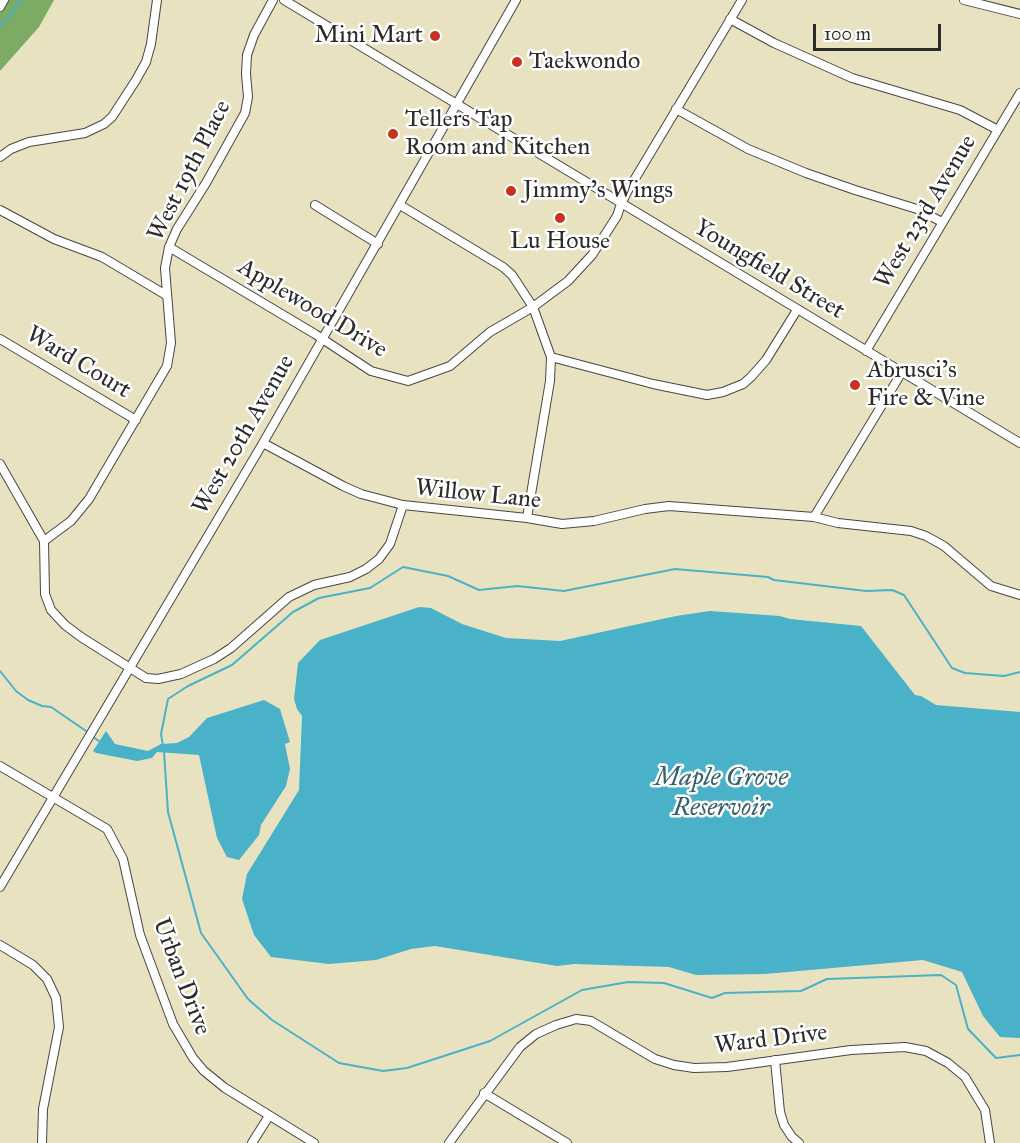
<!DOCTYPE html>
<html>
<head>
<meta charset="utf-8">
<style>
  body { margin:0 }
  #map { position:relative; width:1020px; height:1143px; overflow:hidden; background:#e9e2c1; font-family:"IM FELL Great Primer",serif }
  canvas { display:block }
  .scale { position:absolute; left:813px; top:24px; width:128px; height:27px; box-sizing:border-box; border:3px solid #2b2b2b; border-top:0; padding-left:8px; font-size:18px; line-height:21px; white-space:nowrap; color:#2b2b2b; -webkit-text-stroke:4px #fff; paint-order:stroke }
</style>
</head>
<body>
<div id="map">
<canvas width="1020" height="1143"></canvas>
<div class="scale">100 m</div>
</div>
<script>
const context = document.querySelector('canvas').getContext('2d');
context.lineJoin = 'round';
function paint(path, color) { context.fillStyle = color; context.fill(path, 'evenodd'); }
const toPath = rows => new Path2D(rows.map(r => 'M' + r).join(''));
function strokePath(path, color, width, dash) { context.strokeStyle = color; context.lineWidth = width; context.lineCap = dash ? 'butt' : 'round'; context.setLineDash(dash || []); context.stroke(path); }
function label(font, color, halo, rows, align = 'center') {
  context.font = font + ' "IM FELL Great Primer",serif'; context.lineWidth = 5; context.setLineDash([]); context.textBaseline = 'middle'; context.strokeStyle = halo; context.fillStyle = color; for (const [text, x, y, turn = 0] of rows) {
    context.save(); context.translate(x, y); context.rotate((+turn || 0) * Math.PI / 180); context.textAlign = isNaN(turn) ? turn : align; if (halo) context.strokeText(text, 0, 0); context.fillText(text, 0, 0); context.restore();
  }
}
paint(toPath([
  [6,0,54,0,39,27,0,71,0,13]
]), '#7cab65');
paint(toPath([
  [419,607,431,608,462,624,506,638,560,641,676,616,710,611,780,616,790,619,861,626,915,695,921,696,936,705,1020,712,1020,1038,1000,1037,983,1016,962,972,923,960,765,974,696,975,669,967,574,964,557,966,435,946,411,949,376,960,329,964,271,957,254,935,242,899,247,874,299,790,302,716,297,709,294,699,298,663,320,640],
  [264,700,280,709,290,742,285,744,290,769,286,786,261,825,259,835,239,860,227,857,217,838,199,755,157,752,152,758,137,761,96,753,93,751,106,731,115,744,148,751,161,744,177,743,189,737,207,718]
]), '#49b2c8');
strokePath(toPath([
  [0,27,22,0],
  [0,671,16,691,28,700,42,706,51,707,89,733],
  [93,737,99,741],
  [163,746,161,734,168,699,188,686,232,665,293,612,319,598,370,588,403,567,448,576,479,590,517,586,564,591,675,569,768,577,774,580,866,591,892,590,904,595,952,668,965,673,1004,676,1020,672],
  [164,752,168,812,201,933,248,999,272,1020,339,1063,383,1071,407,1068,490,1041,582,990,628,982,664,983,712,998,725,993,801,991,827,979,941,975,956,985,968,1029,996,1058,1020,1055]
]), '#49b2c8', 2);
const minor = toPath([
  [284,0,1020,443],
  [964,0,1020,14],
  [0,7,4,0],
  [730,19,774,43,852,78,960,110,998,130],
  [676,109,748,149,806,173,855,190,917,209,942,222],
  [0,157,11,149,29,142,85,133,104,124,112,117,136,80,146,62,151,44,157,0],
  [315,205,378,244],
  [400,205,503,267,512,275,533,307,551,357,550,381,527,518],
  [0,210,54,239,102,257,166,295],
  [169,247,315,334,371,371,408,381,450,366,490,332,533,307,568,281,592,255,617,216,621,204,627,192,742,0],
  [0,339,136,420],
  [866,351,1020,93],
  [551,357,653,384,707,395,723,392,743,384,751,377,766,360,797,310],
  [263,443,343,486,361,494,403,505,527,518,562,524,594,521,645,509,669,506,814,517,838,523,911,531,926,536,944,546,991,586,1020,595],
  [0,464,44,541,45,594,51,610,65,625,81,637,146,678,158,679,181,674,214,659,231,648,289,597,314,585,350,577,366,569,379,559,390,544,403,505],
  [814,517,902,372],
  [44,541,71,521,89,499,167,366,171,343,165,268,169,247,177,229,206,183,245,113,248,97,246,74,247,55,254,35,273,0],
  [0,766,107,829,123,859,140,935,173,1024,193,1058,204,1071,225,1088,314,1143],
  [0,887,263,443,516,0],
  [0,945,33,965,47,979,56,998,59,1027,43,1109,42,1143],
  [775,1060,780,1112,784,1125,792,1137,799,1143],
  [484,1093,567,1143],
  [252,1143,269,1116],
  [449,1143,520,1047,536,1034,556,1025,576,1019,591,1021,655,1059,674,1065,694,1068,727,1067,851,1050,905,1047,926,1051,948,1063,965,1077,985,1110,990,1143]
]);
strokePath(minor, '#484642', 10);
strokePath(minor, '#fff', 8);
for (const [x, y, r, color] of [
  [435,36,6,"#c8321e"],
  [517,62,6,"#c8321e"],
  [393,134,6,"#c8321e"],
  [511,191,6,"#c8321e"],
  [560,218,6,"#c8321e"],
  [855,385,6,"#c8321e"]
]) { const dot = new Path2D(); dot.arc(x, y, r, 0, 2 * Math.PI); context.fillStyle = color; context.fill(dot); strokePath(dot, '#fff', 2); }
label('24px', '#2b2b2b', '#fff', [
  ["Mini Mart",423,36,"right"],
  ["Taekwondo",529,62],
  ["Tellers Tap",405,120],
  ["Room and Kitchen",405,148],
  ["Jimmy's Wings",523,191],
  ["Lu House",560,242,"center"],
  ["Abrusci's",867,371],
  ["Fire & Vine",867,399]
], 'left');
label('24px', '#2b2b2b', '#fff', [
  ["West 19th Place",190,171,-63],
  ["West 23rd Avenue",926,212,-59],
  ["Youngfield Street",769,270,31],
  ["Applewood Drive",312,309,31],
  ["Ward Court",78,363,31],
  ["West 20th Avenue",244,435,-60],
  ["Willow Lane",478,495,6],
  ["Urban Drive",181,977,69],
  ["Ward Drive",771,1040,-7]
]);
label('italic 26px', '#37616a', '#fff', [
  ["Maple Grove",721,779],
  ["Reservoir",721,809]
]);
</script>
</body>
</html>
